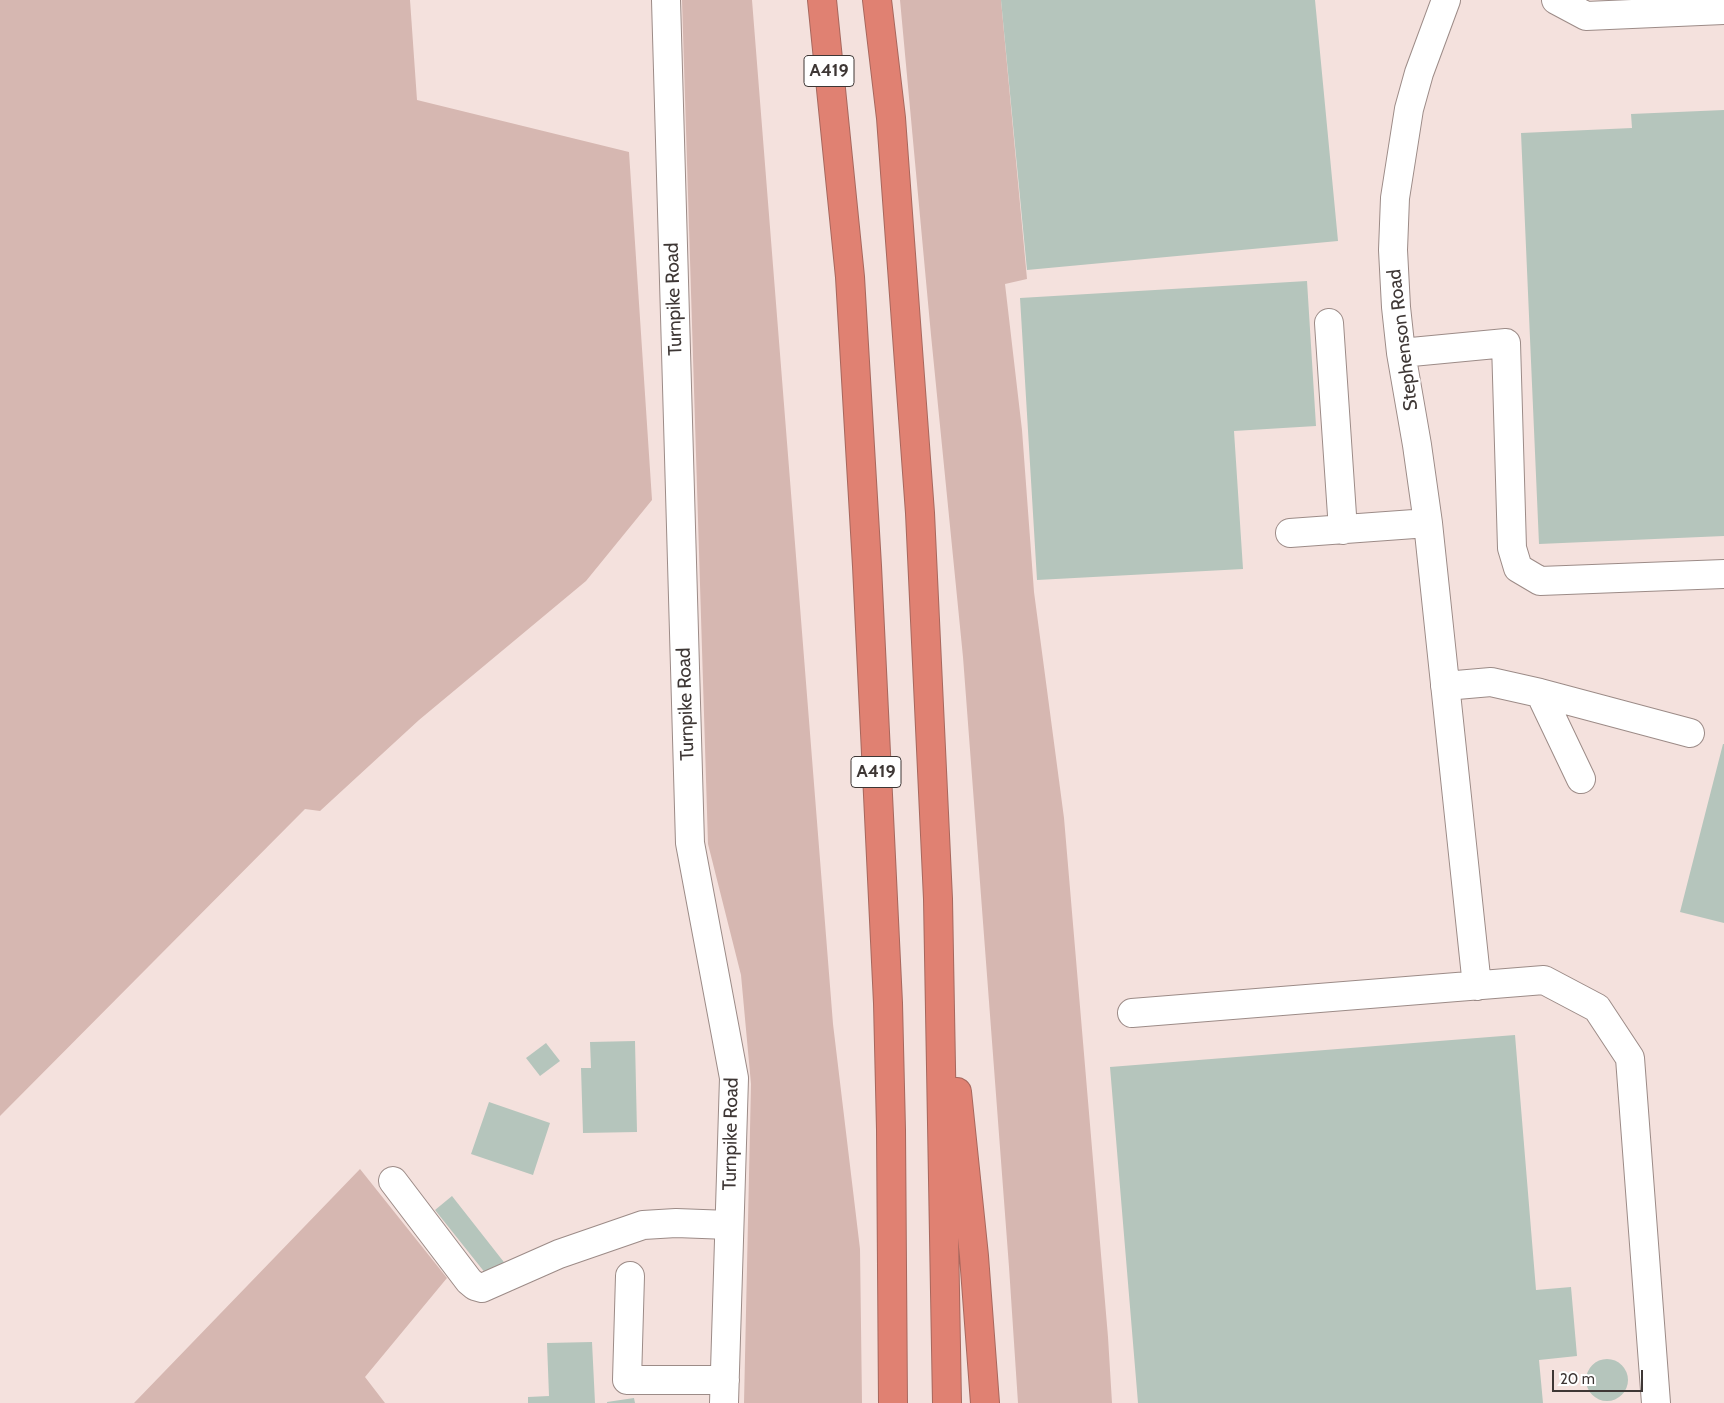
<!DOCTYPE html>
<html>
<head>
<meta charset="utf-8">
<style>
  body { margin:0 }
  #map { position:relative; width:1724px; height:1403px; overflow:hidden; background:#f4e1dd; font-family:Cabin,sans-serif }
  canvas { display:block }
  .scale { position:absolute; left:1552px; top:1370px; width:91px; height:22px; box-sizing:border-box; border:2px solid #3e3735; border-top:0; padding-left:6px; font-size:15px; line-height:18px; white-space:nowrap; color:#3e3735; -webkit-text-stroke:4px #fff; paint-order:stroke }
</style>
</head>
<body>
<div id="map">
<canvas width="1724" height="1403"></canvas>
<div class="scale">20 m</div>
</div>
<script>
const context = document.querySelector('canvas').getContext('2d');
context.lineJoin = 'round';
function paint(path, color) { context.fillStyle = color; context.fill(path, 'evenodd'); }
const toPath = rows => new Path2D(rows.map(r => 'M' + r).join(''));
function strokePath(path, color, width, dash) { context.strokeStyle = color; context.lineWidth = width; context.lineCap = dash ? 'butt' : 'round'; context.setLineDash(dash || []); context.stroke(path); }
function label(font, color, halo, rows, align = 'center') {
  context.font = font + ' Cabin,sans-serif'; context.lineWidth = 4.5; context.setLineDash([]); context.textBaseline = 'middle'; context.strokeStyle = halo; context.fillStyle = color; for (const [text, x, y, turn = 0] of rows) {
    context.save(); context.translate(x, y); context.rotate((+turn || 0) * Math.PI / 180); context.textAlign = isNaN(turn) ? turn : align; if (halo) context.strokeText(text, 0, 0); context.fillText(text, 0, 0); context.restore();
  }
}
paint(toPath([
  [0,0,410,0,417,100,629,152,652,500,586,581,419,720,320,811,305,809,0,1116],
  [682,0,752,0,833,1024,860,1249,862,1403,744,1403,751,1084,741,975,708,844],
  [900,0,1001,0,1027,279,1005,284,1022,430,1034,592,1064,818,1108,1337,1112,1403,1018,1403,1009,1267,963,657,931,335],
  [360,1169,447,1278,365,1377,385,1403,134,1403]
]), '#d6b7b1');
paint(toPath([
  [1001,0,1315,0,1338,241,1027,270],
  [1724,110,1724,536,1539,544,1521,133,1632,128,1631,114],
  [1307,281,1316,426,1234,431,1243,569,1037,580,1020,298],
  [1723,744,1724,744,1724,923,1680,912],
  [1515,1035,1536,1290,1571,1287,1577,1356,1539,1360,1543,1403,1138,1403,1110,1067],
  [635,1041,637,1132,583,1133,581,1068,591,1068,590,1042],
  [546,1043,560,1061,540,1076,526,1058],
  [489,1102,550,1123,533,1175,471,1154],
  [452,1196,507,1266,490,1279,435,1210],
  [592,1342,595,1403,528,1403,528,1397,549,1396,547,1343],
  '1586 1380a21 21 0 1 1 42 0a21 21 0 1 1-42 0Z',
  [634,1398,635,1403,607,1403,607,1402]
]), '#b5c5bc');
const minor = toPath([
  [666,0,690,843,734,1078,724,1403],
  [1446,0,1419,73,1409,109,1395,198,1393,250,1396,307,1401,353,1417,445,1428,523,1477,986],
  [1556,0,1586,16,1724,10],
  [1329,323,1343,530],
  [1401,353,1506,343,1512,548,1518,568,1540,581,1724,574],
  [1290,533,1428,523],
  [1445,686,1491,682,1540,693,1690,733],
  [1540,693,1581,779],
  [1132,1013,1544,980,1597,1008,1630,1058,1656,1403],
  [393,1181,469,1281,475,1286,482,1288,559,1254,643,1225,676,1223,729,1225],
  [630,1276,627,1380,725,1380]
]);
const highway = toPath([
  [822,0,850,277,867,566,888,1003,891,1130,893,1403],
  [877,0,891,118,920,513,938,899,947,1403],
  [957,1092,974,1256,985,1403]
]);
strokePath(minor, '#9c8b87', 30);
strokePath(highway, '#a7675d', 30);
strokePath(minor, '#fff', 28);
strokePath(highway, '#e08172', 28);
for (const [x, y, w] of [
  [829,71,50],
  [876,772,50]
]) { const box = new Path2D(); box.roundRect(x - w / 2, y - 15.5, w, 31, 4); context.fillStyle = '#fff'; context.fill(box); strokePath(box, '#3e3735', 1); }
label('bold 18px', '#3e3735', null, [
  ["A419",829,71],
  ["A419",876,772]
]);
label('19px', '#3e3735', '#fff', [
  ["Turnpike Road",674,299,-92],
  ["Stephenson Road",1403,340,-97],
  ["Turnpike Road",686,704,-92],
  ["Turnpike Road",731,1134,-89]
]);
</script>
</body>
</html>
